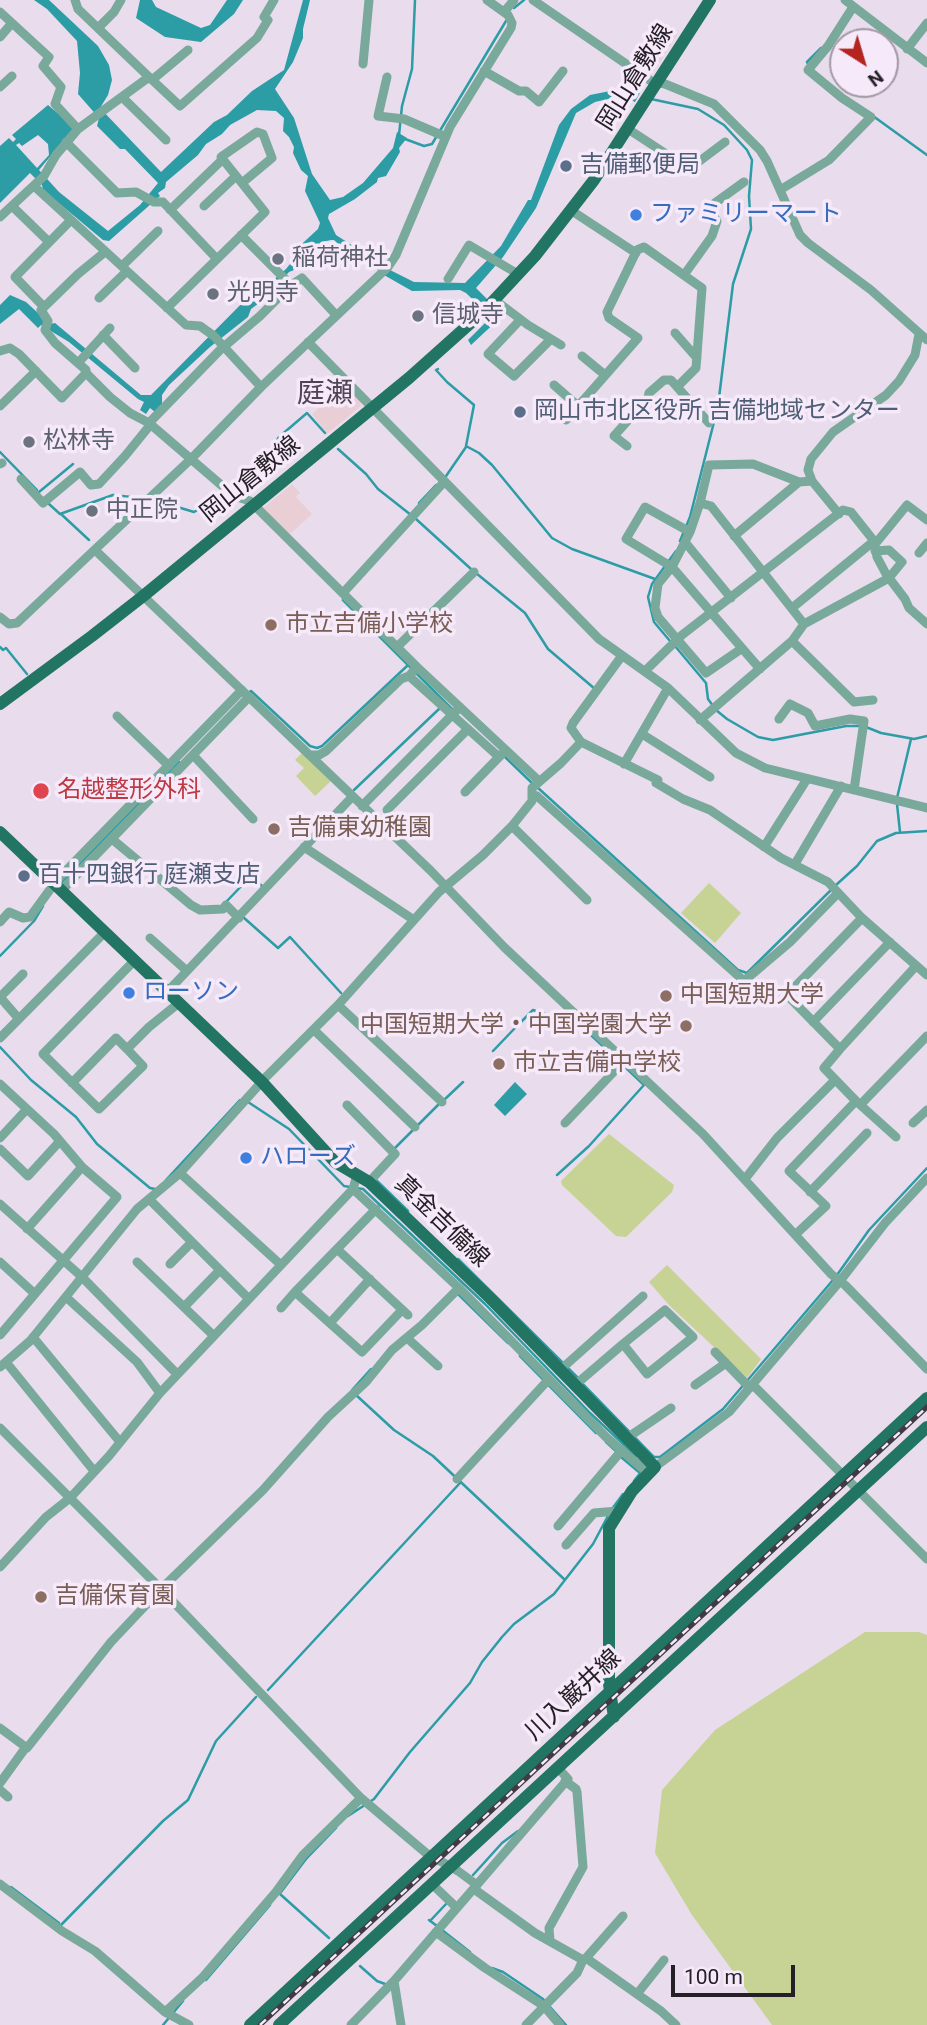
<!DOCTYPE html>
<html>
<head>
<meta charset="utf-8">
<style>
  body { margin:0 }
  #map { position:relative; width:927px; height:2025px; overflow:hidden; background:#e8dced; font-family:Roboto,sans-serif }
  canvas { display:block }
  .north { position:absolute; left:829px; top:28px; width:70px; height:70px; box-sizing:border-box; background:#f6e9fa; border:2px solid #a299a5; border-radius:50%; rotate:143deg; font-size:19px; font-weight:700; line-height:28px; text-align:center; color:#252026 }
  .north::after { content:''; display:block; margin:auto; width:24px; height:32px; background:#b42520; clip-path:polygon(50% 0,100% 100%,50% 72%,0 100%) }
  .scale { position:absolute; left:671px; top:1965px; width:124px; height:32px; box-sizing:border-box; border:4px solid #252026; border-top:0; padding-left:9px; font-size:21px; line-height:24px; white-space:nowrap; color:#252026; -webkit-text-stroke:5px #f6e9fa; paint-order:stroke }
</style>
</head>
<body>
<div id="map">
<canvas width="927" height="2025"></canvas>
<div class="north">N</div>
<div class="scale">100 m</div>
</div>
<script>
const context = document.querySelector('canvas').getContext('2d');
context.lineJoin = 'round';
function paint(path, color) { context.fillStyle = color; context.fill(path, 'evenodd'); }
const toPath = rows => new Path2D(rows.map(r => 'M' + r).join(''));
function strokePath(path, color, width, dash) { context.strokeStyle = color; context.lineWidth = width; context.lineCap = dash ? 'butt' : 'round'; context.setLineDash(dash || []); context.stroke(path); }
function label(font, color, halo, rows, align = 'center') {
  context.font = font + ' Roboto,"Noto Sans JP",sans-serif'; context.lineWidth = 7; context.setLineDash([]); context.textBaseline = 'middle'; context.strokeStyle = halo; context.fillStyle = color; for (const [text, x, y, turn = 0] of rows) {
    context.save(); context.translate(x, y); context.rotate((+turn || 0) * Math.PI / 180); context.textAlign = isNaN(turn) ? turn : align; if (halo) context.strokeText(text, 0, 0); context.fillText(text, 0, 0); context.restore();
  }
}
paint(toPath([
  [656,24,677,35,650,78,636,69],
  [345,384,360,400,361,406,327,434,312,414],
  [292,484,300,493,296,497,312,514,288,536,262,509]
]), '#e9cfd5');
paint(toPath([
  [303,752,331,781,315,796,296,776,304,768,295,760],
  [709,883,741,913,715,943,681,913],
  [609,1134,674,1185,672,1192,626,1237,616,1236,562,1185,561,1181],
  [667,1265,761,1359,747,1378,669,1305,649,1282],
  [865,1632,919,1632,927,1635,927,2025,772,2025,692,1915,655,1853,662,1790,715,1730]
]), '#c7d394');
paint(toPath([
  [34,0,49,0,98,46,109,65,112,80,108,95,100,108,161,172,214,122,227,115,252,91,284,70,303,0,310,0,303,29,303,38,293,62,275,89,294,118,312,174,330,200,343,197,363,183,393,148,397,132,407,138,399,148,400,152,386,176,378,178,377,182,355,199,329,214,328,218,336,235,392,271,414,282,465,283,501,246,528,200,531,200,559,125,571,109,590,95,615,90,641,91,635,102,624,97,612,98,595,102,576,113,536,208,503,257,476,288,497,309,500,318,471,345,468,340,491,317,466,293,460,290,412,291,384,275,359,255,349,254,334,240,331,240,322,242,307,259,294,270,289,272,266,298,251,309,248,317,210,347,169,385,162,395,162,405,155,412,150,408,146,414,140,410,144,402,138,399,69,342,41,325,38,328,19,309,0,324,0,305,10,295,26,302,50,324,55,323,141,395,151,395,262,283,265,285,271,282,286,269,290,264,292,253,318,229,320,223,305,191,308,176,301,170,293,153,294,147,289,137,283,131,284,118,276,111,257,110,230,125,222,134,206,144,198,155,166,182,165,188,158,193,160,196,109,241,103,240,43,190,42,185,30,173,0,203,0,146,9,138,13,142,16,139,12,135,48,105,72,125,73,129,39,170,59,192,108,231,140,205,158,183,125,149,120,149,97,126,99,118,78,94,80,73,77,41,47,9],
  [38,135,48,144,49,155,37,168,16,145,19,143,22,146],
  [140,0,152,0,156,7,201,28,210,25,227,0,243,0,234,14,201,42,165,37,136,18],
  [515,1082,527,1094,505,1116,494,1105]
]), '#2c9ca5');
strokePath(toPath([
  [514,8,524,0],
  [808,64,807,62,821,48],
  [651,99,698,109,724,125,747,150,752,160,749,196,751,229,733,284,718,406,690,517,680,541],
  [873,116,927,155],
  [399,135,402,106,412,69,415,0],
  [405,139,424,146,432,144,506,21],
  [438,369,436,370,447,382,474,405,466,446,479,453,492,465,552,538,572,549,655,579],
  [338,449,366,474,378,489,411,515],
  [0,452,37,490],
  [444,479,466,447],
  [39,492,73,464],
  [245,493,279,437,307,413,325,433],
  [151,499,194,512,210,503,238,501],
  [419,503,436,485],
  [49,504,60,514,113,495,140,498],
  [61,514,89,540],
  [416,519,471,569,525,613,548,649,595,689],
  [343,600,452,709],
  [670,641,654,622,648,597,652,584,676,551],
  [675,646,706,683,708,699,716,710,727,719,758,737,773,740,846,726,859,726],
  [0,647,3,650,6,648,27,674],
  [248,693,251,691,310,746,317,748,322,746,407,666],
  [866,727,881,733,914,739,927,736],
  [504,756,532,783],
  [537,787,738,970,747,973,831,890],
  [354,790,440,708],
  [897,798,911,739],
  [897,804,900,832],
  [62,882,179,762],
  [836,885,857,866,877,841,896,833,927,831],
  [226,902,251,876,263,887],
  [243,917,278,948,290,937,341,993],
  [0,956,34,921,43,906],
  [521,1022,533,1010,580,1025,619,1061],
  [0,1047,31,1080,76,1117,97,1144,150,1188,155,1189],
  [493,1051,515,1028],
  [444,1100,463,1082],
  [248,1102,289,1129,344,1186,350,1187],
  [394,1149,439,1104],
  [557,1175,589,1146,644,1085,624,1066],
  [375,1179,408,1211],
  [166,1180,240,1100],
  [356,1188,363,1189,485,1304,590,1413,636,1456],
  [458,1259,563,1363],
  [837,1275,869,1230,927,1168],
  [458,1294,508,1343],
  [520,1356,596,1433],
  [568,1368,578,1378],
  [582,1383,654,1457,660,1457],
  [352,1390,371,1369],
  [356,1395,394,1430,433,1456,565,1580],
  [606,1442,617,1452],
  [621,1457,640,1473],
  [660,1457,723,1409,833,1280],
  [634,1481,641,1472],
  [612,1509,623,1494],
  [268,1690,460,1483],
  [348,1816,374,1799,410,1752,470,1683,482,1662,502,1637,514,1624,554,1594,593,1544,609,1514],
  [473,1875,502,1843,518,1831],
  [11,1887,59,1923],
  [281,1892,306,1859,336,1828],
  [280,1894,329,1938],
  [429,1920,437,1926],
  [430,1921,446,1904],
  [61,1925,163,1821,188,1800,216,1741,256,1697],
  [442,1930,470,1952],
  [360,1966,377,1981,385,1984],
  [492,1968,503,1972,543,1999,566,2025],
  [206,1980,270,1905],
  [163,2025,183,2001]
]), '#2c9ca5', 2.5);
strokePath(toPath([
  [533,0,651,81,665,84,714,104,760,150,767,161,800,235,808,243,871,290,927,340],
  [845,0,927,63],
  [0,12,12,23],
  [504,12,514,0],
  [98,28,114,12,121,0],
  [0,37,12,23,49,57,43,66,61,87,55,104,78,129],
  [907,49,927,23],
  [363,64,369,0],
  [484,71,519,91,526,91,539,102,563,71],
  [149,77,180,106,257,38,268,20,264,17,274,0],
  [387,77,378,116,404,119,446,137],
  [152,80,188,50],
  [0,87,12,76],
  [122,97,166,140],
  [628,129,689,169,725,142],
  [66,142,117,193,136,192,154,202,163,202,216,258],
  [34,186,186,325,200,326,214,336,261,387],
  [780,190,829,160,871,117,842,98,808,70,828,46,853,7],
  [12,206,49,242],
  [204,206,236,176],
  [170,210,223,159],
  [572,211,636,253],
  [0,217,44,176,56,155,78,129,149,77,78,9,75,0],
  [241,235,291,285,302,278,336,315],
  [122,266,158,231],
  [684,275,712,236,717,221,708,208,744,182],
  [448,279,469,245,518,274],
  [99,298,127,271],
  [495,300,528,325,561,345],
  [44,307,15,277,71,220],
  [167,308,265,212,221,157,257,132,263,134,272,158,242,183],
  [520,320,488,354,514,376,551,339],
  [675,333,697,358],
  [103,335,135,368],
  [308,342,599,639,668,688,736,753,765,768,927,808],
  [0,351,10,348,19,354,62,398,86,373,110,397,130,413,149,423,234,496,250,501,417,667,539,781],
  [582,356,605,375],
  [78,363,110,328],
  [86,373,86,370,55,343,45,330,48,321,41,310,78,274,105,252],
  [554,385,578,406],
  [0,406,36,371],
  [566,420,638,338,609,318,607,312,637,250,644,247,702,288,696,368,677,387],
  [149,423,220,350,260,316,291,285],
  [627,446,614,436,648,398,649,393,664,380,671,380,709,423],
  [0,464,2,463],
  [21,479,43,503,80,472,91,485,99,484,125,456,151,424],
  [839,514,812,481,808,470,811,459,833,432,886,395,899,381,915,355,919,334],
  [690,532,645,507,626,539,672,567,760,669],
  [734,536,799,482],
  [685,542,731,598],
  [876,543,907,505,927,520],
  [875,546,877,557,886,574,905,599,909,608,927,624],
  [95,550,431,871,504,947,703,1134,831,1274,845,1285,927,1369],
  [919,553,927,543],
  [343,593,444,482],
  [0,617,9,624,17,623,192,458,261,387,388,267,396,255,450,127,511,28,512,23,508,15,487,0],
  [804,624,889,578,902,562,889,550,875,551],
  [792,641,854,702,873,700],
  [397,647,474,572],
  [741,649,706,673,658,617,655,608,658,584,672,567,690,532,700,503,709,465,753,464,799,482,812,481],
  [645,671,682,635,843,510,851,512,874,541,792,608],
  [409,676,499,757],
  [117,716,169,766],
  [779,719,790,704,808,713,815,726,850,719,864,721,854,790],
  [700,720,792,641,804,624,711,506,700,503],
  [642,734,710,777],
  [581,742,571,728,573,723,621,657],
  [193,755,253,819],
  [310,755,319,755,326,751,401,679,409,676,417,667],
  [624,764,668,688],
  [465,792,502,754],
  [532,795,537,796,744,981,790,942,838,893],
  [362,806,460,707],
  [387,810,468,729],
  [512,826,587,900],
  [112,839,191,905,200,910,223,909,226,905,239,918],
  [304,847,414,920],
  [764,847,807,779],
  [795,864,841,786],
  [61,891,249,697],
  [862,918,787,995,840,1049,916,966],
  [0,922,9,912,23,918,30,917,57,880,242,690],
  [150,938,187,971],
  [135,960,43,1054,99,1109,143,1066,127,1049,149,1027,180,1002],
  [168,991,352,797],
  [0,997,23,974],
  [0,997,19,1019],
  [338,1005,442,1102],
  [813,1022,890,942],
  [314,1030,415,1127],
  [0,1038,105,932],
  [840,1049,824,1068,856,1101,896,1137],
  [72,1083,116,1038,127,1049],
  [0,1084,54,1134,82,1167,117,1197,0,1335],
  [861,1104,927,1036],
  [347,1105,395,1154,369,1182],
  [565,1123,625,1060],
  [913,1123,927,1110],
  [0,1138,27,1109],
  [0,1149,28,1176,60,1141],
  [180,1173,281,1265],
  [745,1179,777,1138,835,1080],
  [353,1189,459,1288,606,1437,648,1473],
  [810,1192,867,1133],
  [149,1199,249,1299],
  [0,1204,82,1277,177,1374],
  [376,1209,295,1292,362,1352,402,1310],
  [27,1229,82,1167],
  [796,1234,826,1206,789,1171,856,1101],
  [337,1249,408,1315],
  [0,1262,35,1294],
  [137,1262,214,1336],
  [170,1264,192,1242],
  [66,1297,137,1362,160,1393],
  [184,1307,220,1270],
  [281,1308,295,1292],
  [330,1323,370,1279],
  [33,1337,120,1442],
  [407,1338,438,1366],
  [715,1352,750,1388],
  [6,1362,94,1471],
  [0,1367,30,1341,137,1209,180,1173,266,1077,338,1005,439,892,483,855,512,826,532,801,532,788,561,763,581,742,658,780,656,783,683,799,710,810,781,858,828,882,862,918,927,975],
  [559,1371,643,1296],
  [695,1385,726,1363],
  [753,1385,927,1559],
  [574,1386,623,1344,665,1310,693,1337,647,1374,623,1344],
  [0,1428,161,1589,361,1798,426,1853,458,1871,477,1885],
  [627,1438,671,1408],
  [655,1467,729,1412,840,1281,885,1223,927,1178],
  [457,1479,549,1379],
  [558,1526,622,1450],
  [566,1545,594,1513,618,1511],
  [0,1567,46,1517,70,1498,109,1456,160,1393,353,1189,357,1175],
  [0,1728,27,1748,111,1642,161,1589,263,1490,328,1417,366,1382,392,1350,422,1325,459,1288],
  [0,1783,26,1747],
  [0,1790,8,1797],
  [0,1884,62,1931,95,1951,165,2012,189,2025],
  [433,1885,457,1908],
  [474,1889,535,1933,583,1960,586,1958,661,2011,676,2025],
  [436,1932,485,1968,544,2006,560,2025],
  [550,1941,549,1928,583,1867,577,1792,576,1789,565,1781],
  [586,1958,623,1916],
  [394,1981,401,2025],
  [637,1994,664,1960],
  [165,2012,203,1977,276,1892,303,1855,361,1798],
  [351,2025,394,1981,568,1779,558,1768],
  [526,2025,577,1973,583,1960]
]), '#79a99b', 9);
strokePath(toPath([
  [0,704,92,636,142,597,409,378,484,311,535,256,594,180,710,0],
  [0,832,262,1082,335,1162,369,1182,490,1298,655,1467,632,1491,609,1528,609,1684,614,1717],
  [250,2025,927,1398],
  [279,2025,927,1427]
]), '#227463', 12);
const rail = toPath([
  [260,2025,927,1407]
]);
strokePath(rail, '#403a42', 5);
strokePath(rail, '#f6e9fa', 2.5, [8]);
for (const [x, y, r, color] of [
  [566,166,7,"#5c6f8a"],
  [636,215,7,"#3f7fe0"],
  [278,259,7,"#6b7280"],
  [213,294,7,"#6b7280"],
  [418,316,7,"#6b7280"],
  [520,412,7,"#5c6f8a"],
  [29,442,7,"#6b7280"],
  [92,511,7,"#6b7280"],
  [271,625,7,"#8d6e63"],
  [41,791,9,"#e0444e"],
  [274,829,7,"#8d6e63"],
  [24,876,7,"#5c6f8a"],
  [129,993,7,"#3f7fe0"],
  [666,996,7,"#8d6e63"],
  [686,1026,7,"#8d6e63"],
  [499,1064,7,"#8d6e63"],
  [246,1158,7,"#3f7fe0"],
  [41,1597,7,"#8d6e63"]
]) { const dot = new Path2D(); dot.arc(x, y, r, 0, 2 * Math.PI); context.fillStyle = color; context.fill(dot); strokePath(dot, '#f6e9fa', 2.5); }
label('24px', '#252026', '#f6e9fa', [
  ["岡山倉敷線",636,78,-58],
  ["岡山倉敷線",251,480,-39],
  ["真金吉備線",441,1222,44],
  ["川入巌井線",574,1696,-43]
]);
label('24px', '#4e5e75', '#f6e9fa', [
  ["吉備郵便局",580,166],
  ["岡山市北区役所 吉備地域センター",534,412],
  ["百十四銀行 庭瀬支店",38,876]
], 'left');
label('24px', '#366cbe', '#f6e9fa', [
  ["ファミリーマート",650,215],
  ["ローソン",143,993],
  ["ハローズ",260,1158]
], 'left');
label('24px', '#5b616d', '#f6e9fa', [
  ["稲荷神社",292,259],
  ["光明寺",227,294],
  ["信城寺",432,316],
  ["松林寺",43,442],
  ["中正院",106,511]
], 'left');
label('24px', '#785e54', '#f6e9fa', [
  ["市立吉備小学校",285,625],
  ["吉備東幼稚園",288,829],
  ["中国短期大学",680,996],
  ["中国短期大学・中国学園大学",672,1026,"right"],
  ["市立吉備中学校",513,1064],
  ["吉備保育園",55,1597]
], 'left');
label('24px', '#be3a42', '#f6e9fa', [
  ["名越整形外科",57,791]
], 'left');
label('28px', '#4f4553', '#f6e9fa', [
  ["庭瀬",325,395]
]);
</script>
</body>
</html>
